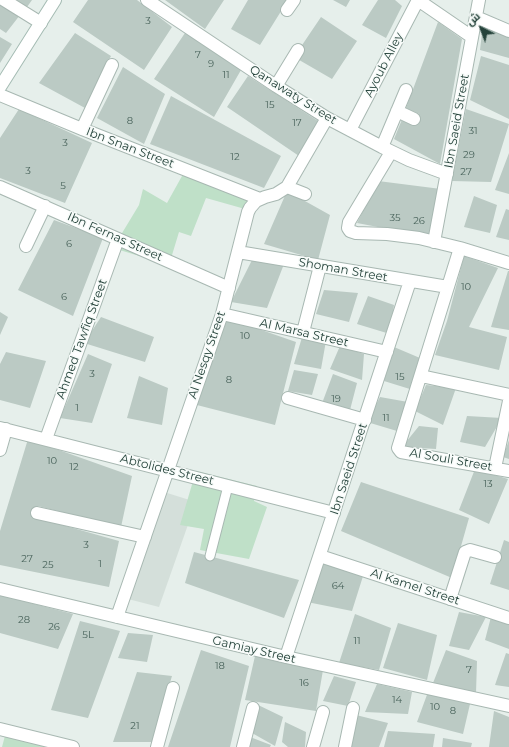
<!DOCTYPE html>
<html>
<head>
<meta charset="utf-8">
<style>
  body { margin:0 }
  #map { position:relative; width:509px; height:747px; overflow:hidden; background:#e6efeb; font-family:Montserrat,Cairo,sans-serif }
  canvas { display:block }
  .north { position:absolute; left:461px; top:8px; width:40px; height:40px; -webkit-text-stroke:3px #f7fbf9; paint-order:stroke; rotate:318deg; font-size:11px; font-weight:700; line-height:16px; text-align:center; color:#24423a }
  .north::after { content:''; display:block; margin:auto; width:14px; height:18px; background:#24423a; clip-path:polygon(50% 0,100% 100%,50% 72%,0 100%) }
</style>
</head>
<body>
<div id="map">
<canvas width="509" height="747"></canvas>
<div class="north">ش</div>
</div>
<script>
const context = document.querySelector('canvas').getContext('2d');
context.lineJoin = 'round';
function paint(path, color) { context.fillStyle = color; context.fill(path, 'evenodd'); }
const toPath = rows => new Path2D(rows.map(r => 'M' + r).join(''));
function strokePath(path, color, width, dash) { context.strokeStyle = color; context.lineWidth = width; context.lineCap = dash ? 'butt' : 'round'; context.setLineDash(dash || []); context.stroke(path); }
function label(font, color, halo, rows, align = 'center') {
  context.font = font + ' Montserrat,sans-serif'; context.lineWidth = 3; context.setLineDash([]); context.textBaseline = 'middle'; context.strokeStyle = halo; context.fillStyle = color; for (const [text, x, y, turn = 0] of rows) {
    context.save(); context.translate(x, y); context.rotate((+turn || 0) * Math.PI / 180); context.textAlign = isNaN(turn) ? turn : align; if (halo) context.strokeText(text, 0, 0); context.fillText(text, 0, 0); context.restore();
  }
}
paint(toPath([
  [164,492,196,502,159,607,128,599]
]), '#d4dfda');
paint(toPath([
  [187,167,252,195,245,209,206,198,191,236,179,232,169,265,113,248,139,205,143,189,167,203],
  [196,471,257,486,254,501,267,507,249,559,200,550,204,529,180,525],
  [6,732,65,747,2,747]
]), '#bfe0c8');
paint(toPath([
  [16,0,32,0,27,7],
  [88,0,137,0,172,27,144,70,73,22],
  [165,0,224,0,205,29],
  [248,0,288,0,260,45,231,29],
  [333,0,350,0,346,7],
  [378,0,395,0,402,6,386,38,362,25],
  [0,3,20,15,6,33,0,29],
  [321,17,357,41,332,79,294,57],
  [438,22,462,39,440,164,394,139,403,117,415,123,419,114,406,108],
  [483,24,509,34,509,58,480,50],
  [75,33,111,56,85,108,39,83],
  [185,33,241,70,214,117,154,79],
  [0,37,12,44,0,63],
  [481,56,509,65,509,119,470,100],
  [123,67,165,94,144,144,97,118],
  [248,76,318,121,299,156,227,107],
  [171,96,281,156,264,188,150,144],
  [19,109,92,143,65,203,0,178,0,138],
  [466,109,509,124,491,182,452,181],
  [509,153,509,194,495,190],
  [378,181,441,189,430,237,357,223],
  [287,191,330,215,318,260,264,244],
  [474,196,497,205,490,233,464,227],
  [506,209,509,210,509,240,496,237],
  [54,220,103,238,73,316,18,290],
  [464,256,498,268,469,327,507,337,499,370,435,355,447,321],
  [252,260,284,264,267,308,231,302],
  [508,271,509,271,509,330,491,327],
  [324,290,358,293,349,322,316,314],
  [368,296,394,305,390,334,357,324],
  [0,312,8,317,0,335],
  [101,317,154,337,145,362,84,343],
  [224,317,296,342,275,425,193,404],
  [303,334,326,341,321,369,294,364],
  [340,346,364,354,362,380,330,369],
  [394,347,420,358,413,390,384,381],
  [6,352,46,361,30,408,0,400,0,364],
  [88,354,112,364,92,423,60,418],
  [294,370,318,374,312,395,288,391],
  [333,374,357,383,350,410,321,406],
  [139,376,168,388,162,425,127,418],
  [426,385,456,388,443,425,415,411],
  [380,397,408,402,397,431,367,422],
  [467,416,502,418,485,447,460,442],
  [419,426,438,428,436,449,402,447],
  [28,439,132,476,121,527,38,506,34,517,119,541,109,587,0,565,0,531],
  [509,440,509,459,503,457],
  [475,469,508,479,489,524,459,510],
  [361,482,469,518,452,578,341,531],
  [504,540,509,542,509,590,490,584],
  [194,552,299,580,284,618,185,583],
  [323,564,364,573,352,611,307,602],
  [0,595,73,614,58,649,0,633],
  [459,612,486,617,469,650,449,646],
  [355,614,391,628,379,670,339,663],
  [491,617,509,625,509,649,485,640],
  [80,621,120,631,88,718,51,710],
  [398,623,437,635,427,680,383,668],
  [128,633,153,635,147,662,118,658],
  [201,650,249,666,230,747,168,747],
  [446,650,477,661,476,693,433,683],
  [506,653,509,654,509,687,495,685],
  [255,656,323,670,316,711,245,700],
  [137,672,172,676,152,742,113,742],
  [334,676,356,682,348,706,323,701],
  [377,684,412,692,408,714,365,712],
  [428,692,470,704,463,734,417,722],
  [254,703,283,717,275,746,252,733],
  [494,711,509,717,509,747,489,747],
  [356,715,388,723,379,747,349,747],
  [285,722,306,732,305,747,288,747,282,742],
  [388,731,435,734,433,747,384,747],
  [250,737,271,745,270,747,248,747],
  [443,738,472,743,471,747,442,747]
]), '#bbcac4');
const lane = toPath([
  [210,556,228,486]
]);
const street = toPath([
  [4,0,41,23],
  [147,0,276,86,327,118,382,147,409,160,447,174],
  [418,0,472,37],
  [287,10,294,0],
  [476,17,509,31],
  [276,86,298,50],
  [0,95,82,129,260,199],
  [397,111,414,119],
  [82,129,112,65],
  [350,130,418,0],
  [382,147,406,90],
  [391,152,349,222,348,228,350,231,356,233,387,234,419,238,460,248,509,263],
  [0,187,229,288],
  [287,187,305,194],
  [434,242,479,0],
  [26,246,45,206],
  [460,248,398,448,401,452,509,471],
  [238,252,448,287],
  [222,314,387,352],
  [303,332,320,266],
  [421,376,509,395],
  [288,398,365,420],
  [0,428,334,513],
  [46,439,118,239],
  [0,450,6,429],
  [495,468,509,401],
  [37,513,145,537],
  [320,556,509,618],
  [0,589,286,657,509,706],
  [450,599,465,552,470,550,495,557],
  [117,617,222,314,248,212,250,208,256,201,265,197,276,194,287,187,327,118],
  [286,657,410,281],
  [0,729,73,747],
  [157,747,173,688],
  [243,747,253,708],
  [313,747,323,712],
  [345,747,353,708]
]);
const secondary = toPath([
  [0,87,55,0]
]);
strokePath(lane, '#a8b8b2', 11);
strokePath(street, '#a8b8b2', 14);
strokePath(secondary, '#a4bbb3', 14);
strokePath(lane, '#fff', 9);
strokePath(street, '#fff', 12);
strokePath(secondary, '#fff', 12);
label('10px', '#4a645c', null, [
  ["3",148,21],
  ["7",198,55],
  ["9",211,64],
  ["11",226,75],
  ["15",270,105],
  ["8",130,121],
  ["17",297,123],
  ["31",473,131],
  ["3",65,143],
  ["29",469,155],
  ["12",235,157],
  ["3",28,171],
  ["27",466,172],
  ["5",63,186],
  ["35",395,218],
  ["26",419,221],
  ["6",69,244],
  ["10",466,287],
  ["6",64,297],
  ["10",245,336],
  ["3",92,374],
  ["15",400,377],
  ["8",229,380],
  ["19",336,399],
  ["1",77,408],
  ["11",386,418],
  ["10",52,461],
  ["12",74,467],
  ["13",488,484],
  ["3",86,545],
  ["27",27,559],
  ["1",100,564],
  ["25",48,565],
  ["64",338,586],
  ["28",24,620],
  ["26",54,627],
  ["5L",88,635],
  ["11",357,641],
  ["18",220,666],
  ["7",469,670],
  ["16",304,683],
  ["14",397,700],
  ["10",435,707],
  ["8",453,711],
  ["21",135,726]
]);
label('12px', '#24423a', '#f7fbf9', [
  ["Ayoub Alley",384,65,-63],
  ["Qanawaty Street",293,95,32],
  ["Ibn Saeid Street",457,121,-80],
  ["Ibn Snan Street",130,148,21],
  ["Ibn Fernas Street",115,237,24],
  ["Shoman Street",343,270,10],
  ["Al Marsa Street",304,333,13],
  ["Ahmed Tawfiq Street",82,339,-70],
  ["Al Nesqy Street",207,355,-71],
  ["Al Souli Street",451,460,10],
  ["Ibn Saeid Street",349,469,-72],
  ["Abtolides Street",167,470,14],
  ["Al Kamel Street",415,587,18],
  ["Gamiay Street",254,650,13]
]);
</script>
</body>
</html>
